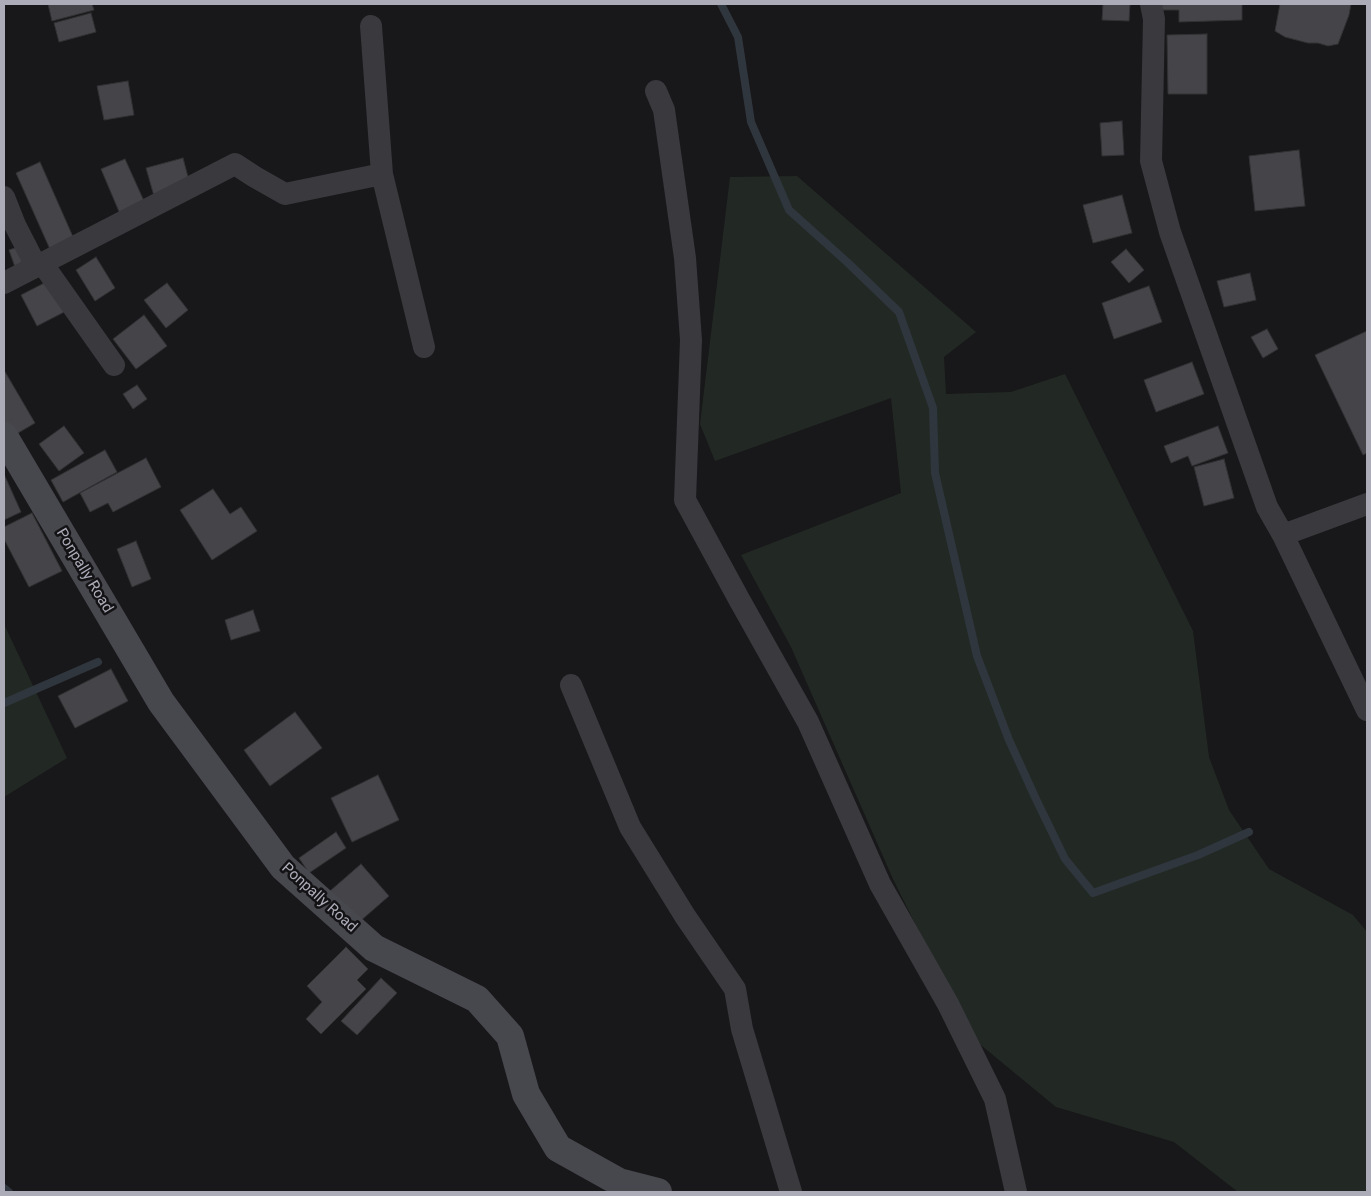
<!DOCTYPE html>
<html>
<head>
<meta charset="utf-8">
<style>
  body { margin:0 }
  #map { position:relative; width:1371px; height:1196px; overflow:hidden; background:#181719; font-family:Roboto,sans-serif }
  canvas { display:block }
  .frame { position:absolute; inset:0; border:5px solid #abacb8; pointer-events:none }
</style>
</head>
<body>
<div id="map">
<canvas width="1371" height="1196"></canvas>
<div class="frame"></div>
</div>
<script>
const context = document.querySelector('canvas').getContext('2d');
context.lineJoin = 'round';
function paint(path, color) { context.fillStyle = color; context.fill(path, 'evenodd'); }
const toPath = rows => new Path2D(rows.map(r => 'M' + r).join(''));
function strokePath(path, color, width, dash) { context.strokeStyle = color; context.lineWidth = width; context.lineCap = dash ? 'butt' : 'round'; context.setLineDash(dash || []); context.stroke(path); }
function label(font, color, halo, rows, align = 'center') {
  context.font = font + ' Roboto,sans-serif'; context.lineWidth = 5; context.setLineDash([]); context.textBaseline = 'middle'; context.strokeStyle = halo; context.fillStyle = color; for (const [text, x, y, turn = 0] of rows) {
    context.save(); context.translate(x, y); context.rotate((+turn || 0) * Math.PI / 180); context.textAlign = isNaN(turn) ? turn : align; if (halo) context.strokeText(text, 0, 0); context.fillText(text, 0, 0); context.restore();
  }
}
paint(toPath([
  [797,176,976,332,944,357,946,394,1011,392,1065,374,1193,631,1209,757,1229,810,1269,869,1353,915,1367,932,1367,1192,1238,1192,1174,1142,1056,1107,971,1037,893,879,791,647,741,555,901,493,891,398,715,461,700,424,730,177],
  [4,624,67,758,4,797]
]), '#222924');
strokePath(toPath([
  [721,4,738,37,751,122,789,210,847,262,899,312,933,408,935,473,977,656,1009,740,1035,797,1065,859,1093,893,1198,855,1249,832],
  [4,703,98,662],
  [4,1188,9,1192]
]), '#30363e', 8);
const building = toPath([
  [48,4,92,4,94,10,52,21,48,4],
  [1103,4,1130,4,1129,21,1102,20,1103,4],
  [1160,4,1242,4,1242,20,1179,22,1179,10,1160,10,1160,4],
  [1280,4,1351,4,1349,15,1338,44,1328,46,1318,43,1308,43,1285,37,1275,31,1280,4],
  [91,13,96,32,59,42,54,23,91,13],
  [1207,34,1207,94,1168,94,1167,35,1207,34],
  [128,81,134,115,104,120,97,86,128,81],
  [1122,121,1124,155,1102,156,1100,123,1122,121],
  [1299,150,1305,206,1255,211,1249,156,1299,150],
  [183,158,192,192,156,203,146,168,183,158],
  [125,159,148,210,123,221,101,169,125,159],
  [40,162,81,255,57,265,16,173,40,162],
  [1122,195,1132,233,1093,243,1083,205,1122,195],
  [35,241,16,270,9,250,35,241],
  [1126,249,1144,270,1129,283,1111,262,1126,249],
  [96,257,115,288,95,301,76,270,96,257],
  [1250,273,1256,300,1224,307,1217,281,1250,273],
  [54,278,70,309,37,326,21,295,54,278],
  [167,283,188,310,166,328,144,300,167,283],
  [1149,286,1162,322,1114,339,1102,303,1149,286],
  [144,315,167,346,136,369,113,339,144,315],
  [1267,329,1278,349,1263,358,1251,337,1267,329],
  [1367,331,1367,453,1363,455,1315,355,1367,331],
  [1192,362,1204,394,1156,412,1144,380,1192,362],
  [4,370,35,423,13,436,4,421,4,370],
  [137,385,147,399,133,409,123,394,137,385],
  [64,426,84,453,59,471,39,444,64,426],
  [1218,426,1228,453,1192,466,1188,456,1171,463,1164,446,1218,426],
  [105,450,117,472,63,502,51,480,105,450],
  [146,458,161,487,113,512,108,503,90,512,80,493,146,458],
  [1224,459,1234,498,1204,506,1194,467,1224,459],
  [4,474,21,512,4,520,4,474],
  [213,489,230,514,241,507,257,531,212,560,180,510,213,489],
  [32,513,62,571,29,587,4,539,4,527,32,513],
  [136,541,151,579,132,587,117,549,136,541],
  [253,610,260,631,231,640,225,620,253,610],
  [111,669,128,701,75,728,58,696,111,669],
  [295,712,322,748,270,786,244,750,295,712],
  [378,775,399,820,352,842,331,798,378,775],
  [336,832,346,848,309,873,299,858,336,832],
  [361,864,389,896,358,923,330,891,361,864],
  [346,947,368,969,357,980,366,989,321,1034,306,1019,322,1002,307,986,346,947],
  [381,978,397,993,357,1035,341,1021,381,978]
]);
paint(building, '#454549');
strokePath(building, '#323235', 1);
strokePath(toPath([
  [1151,4,1154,19,1151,161,1170,232,1267,507,1283,535,1367,710],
  [371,26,382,174,424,347],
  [656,91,664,110,685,258,691,340,685,500,740,601,808,722,880,884,948,1004,995,1099,1016,1192],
  [4,197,15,225,36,266],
  [42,263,114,365],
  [4,283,235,164,255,177,285,194,382,174],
  [1283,535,1367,504],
  [571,685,630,827,685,916,735,989,742,1029,791,1192]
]), '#39393e', 22);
strokePath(toPath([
  [4,436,161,702,283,867,374,948,477,999,510,1036,526,1094,558,1148,619,1182,658,1192]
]), '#47474e', 28);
label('15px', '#abacb8', '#131214', [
  ["Ponpally Road",84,571,59],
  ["Ponpally Road",319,898,42]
]);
</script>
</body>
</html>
